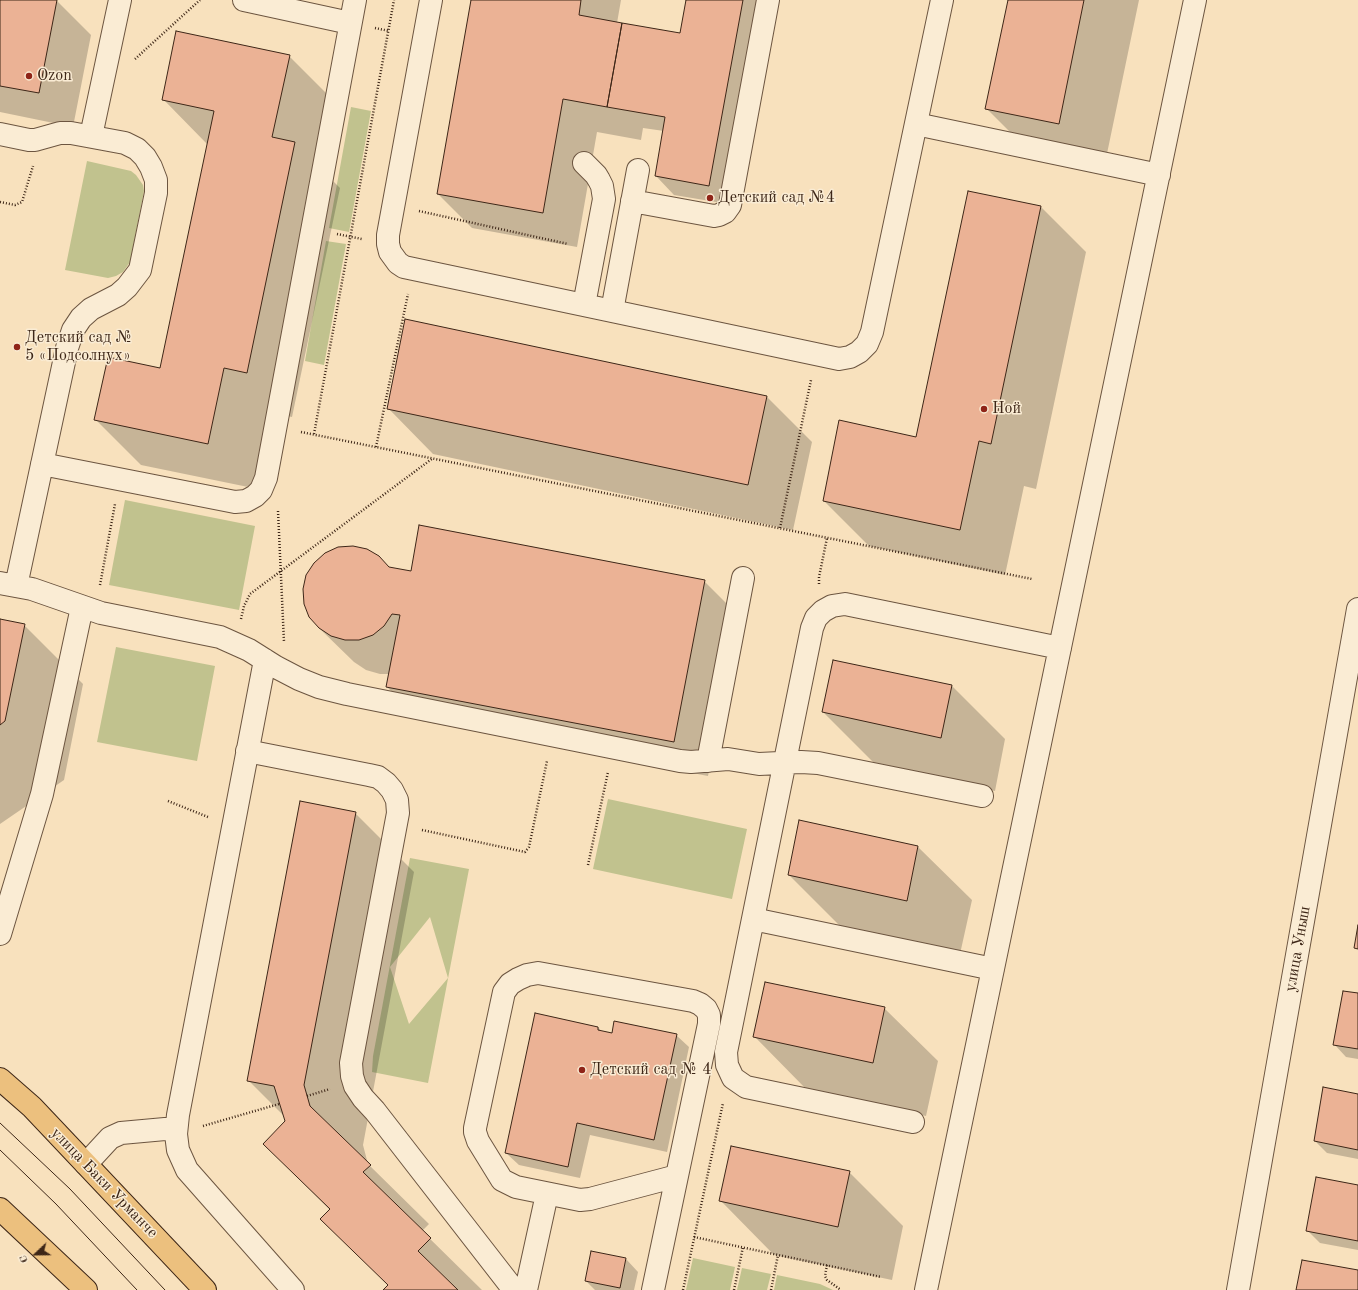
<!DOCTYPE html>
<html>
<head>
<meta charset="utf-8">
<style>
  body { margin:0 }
  #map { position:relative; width:1358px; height:1290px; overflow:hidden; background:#f8e1bd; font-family:"Old Standard TT",serif }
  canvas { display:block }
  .north { position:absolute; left:16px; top:1234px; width:40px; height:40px; -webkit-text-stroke:3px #faecd4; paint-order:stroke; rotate:248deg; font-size:11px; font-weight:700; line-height:16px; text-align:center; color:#3d2617 }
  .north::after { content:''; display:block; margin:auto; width:14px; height:18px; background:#3d2617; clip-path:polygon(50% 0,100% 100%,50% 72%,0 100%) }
</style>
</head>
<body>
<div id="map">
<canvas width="1358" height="1290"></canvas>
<div class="north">С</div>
</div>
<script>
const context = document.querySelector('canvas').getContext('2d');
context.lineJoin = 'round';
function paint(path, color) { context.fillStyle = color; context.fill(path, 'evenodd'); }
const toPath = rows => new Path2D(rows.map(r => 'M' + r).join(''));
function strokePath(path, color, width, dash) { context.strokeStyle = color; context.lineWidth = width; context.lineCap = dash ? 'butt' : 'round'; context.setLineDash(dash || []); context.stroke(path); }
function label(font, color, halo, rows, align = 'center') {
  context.font = font + ' "Old Standard TT",serif'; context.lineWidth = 3; context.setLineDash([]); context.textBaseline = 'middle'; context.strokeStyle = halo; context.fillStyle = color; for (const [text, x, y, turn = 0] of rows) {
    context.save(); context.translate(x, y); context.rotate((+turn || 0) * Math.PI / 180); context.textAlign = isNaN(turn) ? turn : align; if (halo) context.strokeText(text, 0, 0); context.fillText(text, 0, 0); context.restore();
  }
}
paint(toPath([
  [351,107,371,111,349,232,329,228],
  [87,161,131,171,136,175,143,185,144,191,130,262,123,272,116,276,108,278,65,270],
  [326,241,346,244,324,365,305,361],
  [125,500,255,526,239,610,109,585],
  [116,647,215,666,197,761,97,742],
  [608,799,747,829,732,899,593,869],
  [410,858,469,869,428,1083,372,1072,373,1056],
  [430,917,448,978,409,1024,390,967],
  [693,1258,735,1267,730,1290,686,1290],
  [742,1268,771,1274,767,1290,737,1290],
  [777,1275,820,1284,833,1290,774,1290]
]), '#c1c28e');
paint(toPath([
  [0,0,57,1,91,35,73,127,0,112],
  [472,0,621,0,617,23,681,34,687,0,759,0,728,204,674,195,656,176,664,131,643,128,641,140,597,132,577,247,472,228,438,194],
  [1009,0,1139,0,1104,168,1031,153,986,108],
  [289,56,334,101,320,168,340,188,292,417,269,412,253,488,141,465,96,420,161,370,208,145,163,99],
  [1041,207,1086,252,1036,489,1024,486,1005,575,869,546,824,501,917,438],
  [767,397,812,442,793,530,433,454,388,408],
  [390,568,411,572,704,581,738,615,708,776,421,721,387,687,390,674,380,674,366,670,354,662,319,628],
  [0,620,24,625,83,684,64,780,0,824],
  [952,686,1005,739,995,791,877,766,823,712],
  [355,813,414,872,363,1145,368,1164,429,1224,422,1231,482,1290,385,1290,389,1286,322,1219,330,1210,264,1144,286,1122,285,1117,248,1080],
  [918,847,972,900,960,954,843,929,789,875],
  [1358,994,1358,1059,1346,1057,1334,1044],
  [884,1008,938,1061,926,1116,808,1091,755,1037],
  [598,1027,602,1032,612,1034,676,1035,689,1047,667,1152,590,1135,580,1178,519,1165,506,1153],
  [1358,1095,1358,1159,1327,1153,1315,1141],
  [849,1172,903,1226,892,1280,774,1255,721,1201],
  [1358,1186,1358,1250,1320,1243,1308,1231],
  [592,1252,626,1259,638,1272,634,1290,595,1290,586,1281]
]), '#0003');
const building = toPath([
  [0,0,57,0,39,93,0,86,0,0],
  [471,0,581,0,579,15,622,23,607,107,563,99,543,213,437,194,471,0],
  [686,0,743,0,709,186,655,176,665,117,607,107,622,23,680,33,686,0],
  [1008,0,1084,0,1059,124,985,109,1008,0],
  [176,31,290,55,272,137,295,142,247,373,224,368,208,444,94,420,108,357,160,368,214,111,162,100,176,31],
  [968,191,1041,206,991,444,979,441,960,530,823,501,839,420,916,437,968,191],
  [405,319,767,396,748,485,387,409,405,319],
  [419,525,705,580,674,742,386,687,400,615,392,614,384,626,373,635,359,640,345,640,331,636,319,628,309,617,304,604,303,589,306,575,314,563,325,553,338,547,353,546,367,549,379,556,389,567,411,571,419,525],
  [0,619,25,624,5,721,0,725,0,619],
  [833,660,952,685,941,738,822,712,833,660],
  [300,801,356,812,304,1085,310,1106,371,1165,363,1172,431,1238,418,1251,458,1290,383,1290,388,1285,320,1219,330,1209,263,1144,285,1121,274,1086,247,1081,300,801],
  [799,820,918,846,907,901,788,875,799,820],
  [1358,925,1358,949,1354,948,1358,925],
  [765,982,885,1007,873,1063,753,1037,765,982],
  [1343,991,1358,993,1358,1049,1333,1045,1343,991],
  [535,1013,598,1027,598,1030,612,1033,614,1021,677,1034,654,1140,577,1123,568,1167,505,1153,535,1013],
  [1323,1087,1358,1094,1358,1150,1314,1141,1323,1087],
  [731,1146,850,1171,838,1227,719,1201,731,1146],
  [1316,1177,1358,1185,1358,1241,1306,1231,1316,1177],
  [591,1251,626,1258,620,1288,585,1281,591,1251],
  [1302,1260,1358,1270,1358,1290,1296,1290,1302,1260]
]);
paint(building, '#ebb295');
strokePath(building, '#3d2617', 1);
const minor = toPath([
  [244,0,350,23],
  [431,0,388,235,388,244,390,252,398,263,404,267,839,359,850,357,859,352,867,344,872,332,942,0],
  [916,124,1159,175],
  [0,134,29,140,35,140,60,133,71,133,125,143,137,149,145,157,151,167,156,180,156,193,140,270,127,287,118,295,91,309,81,318,73,330,67,348,16,586],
  [91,136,120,0],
  [584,163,596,175,599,180,602,186,604,199,584,305],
  [632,201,714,216,719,215,725,212,730,205,768,0],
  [612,311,638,170],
  [42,464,235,502,246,501,255,496,261,490,266,478,355,0],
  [0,583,32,589,101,613,220,637,249,650,276,667,299,679,319,687,347,694,680,761,691,762,728,759,759,764,801,762,818,763,982,796],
  [265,660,178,1115,176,1134,178,1150,187,1170,293,1290],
  [247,751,369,775,378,777,386,783,392,790,397,800,398,813,351,1063,352,1076,355,1086,363,1098,375,1111,514,1290],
  [708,761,743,578],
  [753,919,993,969],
  [0,934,42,794,82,607],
  [913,1122,746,1087,733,1078,727,1065,726,1052,812,628,816,618,823,611,832,606,845,604,1060,648],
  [86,1164,110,1138,121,1133,176,1128],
  [526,1290,547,1194],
  [653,1290,709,1024,709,1015,706,1009,700,1004,693,1001,538,973,527,975,518,979,510,984,504,992,475,1128,475,1132,478,1141,502,1180,516,1187,580,1200,590,1199,677,1176],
  [926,1290,1195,0],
  [1238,1290,1358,609]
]);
const major = toPath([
  [0,1079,32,1107,205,1290],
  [0,1209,86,1290]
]);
strokePath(minor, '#6c5540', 24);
strokePath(major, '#3d2617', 24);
strokePath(toPath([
  [375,28,389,31],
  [135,59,200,0],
  [0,202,15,205,22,202,33,166],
  [419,211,568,244],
  [337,234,362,239],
  [301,432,1032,579],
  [314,434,394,0],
  [376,447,408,294],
  [278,511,284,642],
  [780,528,811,380],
  [819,584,819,577,827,538],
  [100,585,115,504],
  [241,619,244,606,250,594,433,458],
  [168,801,208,817],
  [422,830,525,852,529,847,547,761],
  [588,865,608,772],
  [307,1096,330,1089],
  [203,1126,279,1104],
  [694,1237,881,1277],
  [827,1265,825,1276,827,1280,841,1290],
  [683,1290,723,1103],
  [734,1290,743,1247],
  [771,1290,778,1255]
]), '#3d2617', 2.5, [1, 2]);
strokePath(minor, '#faecd4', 22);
strokePath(major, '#ecc07e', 22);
strokePath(toPath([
  [0,1123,70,1189,165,1290],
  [0,1150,56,1204,137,1290]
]), '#3d2617', 1);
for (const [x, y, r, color] of [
  [29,76,4,"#8f2418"],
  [710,198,4,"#8f2418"],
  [17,347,4,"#8f2418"],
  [984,409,4,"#8f2418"],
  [582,1070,4,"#8f2418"]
]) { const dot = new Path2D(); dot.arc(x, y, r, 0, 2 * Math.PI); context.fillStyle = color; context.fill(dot); strokePath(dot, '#faecd4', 1.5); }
label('16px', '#3d2617', '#faecd4', [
  ["Ozon",37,76],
  ["Детский сад №4",718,198],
  ["Детский сад №",25,338],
  ["5 «Подсолнух»",25,356],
  ["Ной",992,409],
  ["Детский сад № 4",590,1070]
], 'left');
label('16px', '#3d2617', '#faecd4', [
  ["улица Уныш",1298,949,-80],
  ["улица Баки Урманче",104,1183,46]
]);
</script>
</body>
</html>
